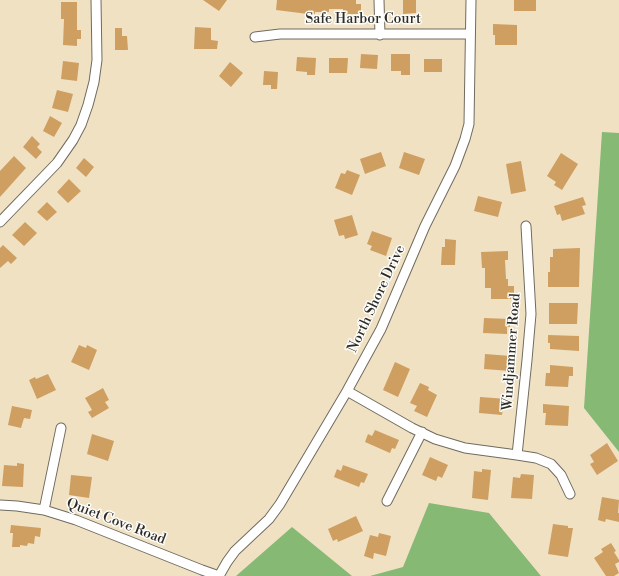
<!DOCTYPE html>
<html>
<head>
<meta charset="utf-8">
<style>
  body { margin:0 }
  canvas { display:block; background:#f0e1c3 }
</style>
</head>
<body>
<canvas width="619" height="576"></canvas>
<script>
const context = document.querySelector('canvas').getContext('2d');
context.lineJoin = 'round';
function paint(path, color) { context.fillStyle = color; context.fill(path, 'evenodd'); }
const toPath = rows => new Path2D(rows.map(r => 'M' + r).join(''));
function strokePath(path, color, width, dash) { context.strokeStyle = color; context.lineWidth = width; context.lineCap = dash ? 'butt' : 'round'; context.setLineDash(dash || []); context.stroke(path); }
function label(font, color, halo, rows, align = 'center') {
  context.font = font + ' "Libre Bodoni",serif'; context.lineWidth = 3; context.setLineDash([]); context.textBaseline = 'middle'; context.strokeStyle = halo; context.fillStyle = color; for (const [text, x, y, turn = 0] of rows) {
    context.save(); context.translate(x, y); context.rotate((+turn || 0) * Math.PI / 180); context.textAlign = isNaN(turn) ? turn : align; if (halo) context.strokeText(text, 0, 0); context.fillText(text, 0, 0); context.restore();
  }
}
paint(toPath([
  [602,132,619,133,619,452,584,408],
  [429,503,489,513,541,576,370,576,403,567],
  [292,527,352,576,236,576]
]), '#86b974');
paint(toPath([
  [203,0,227,0,219,11],
  [277,0,356,0,356,4,361,4,361,14,343,14,343,9,329,9,329,12,315,12,315,14,308,14,276,10],
  [403,0,416,0,416,13,403,14],
  [514,0,536,0,536,11,514,11],
  [61,2,77,2,77,30,81,30,81,39,77,39,77,46,63,45,64,19,61,19],
  [493,24,517,25,517,45,495,45,495,35,493,35],
  [195,27,211,28,211,40,218,41,217,49,194,49],
  [115,28,122,28,122,36,127,36,128,50,115,50],
  [361,54,378,55,377,69,360,68],
  [391,54,410,54,410,75,401,75,401,71,391,71],
  [297,57,316,58,315,75,307,75,307,72,296,71],
  [329,58,348,58,347,73,329,73],
  [424,59,442,59,442,72,424,72],
  [63,61,79,63,77,81,61,79],
  [230,62,243,73,231,87,219,76],
  [264,71,278,72,277,89,271,89,271,85,263,85],
  [57,90,73,94,68,112,52,108],
  [50,116,62,123,54,137,43,131],
  [32,136,40,144,37,147,42,152,36,159,23,147],
  [381,152,386,166,365,174,360,159],
  [404,152,425,159,419,175,399,168],
  [561,153,578,164,562,190,554,185,556,182,547,176],
  [14,156,26,168,0,197,0,171],
  [84,158,94,167,86,177,76,168],
  [521,161,526,191,511,194,506,164],
  [347,170,360,175,352,195,335,188,341,173,345,174],
  [69,179,81,191,68,203,57,192],
  [478,196,502,202,498,217,474,211],
  [583,197,586,205,582,206,585,214,562,221,560,214,557,215,554,206],
  [47,202,57,212,47,221,37,212],
  [352,215,358,235,345,239,344,235,339,236,334,220],
  [25,222,37,233,24,246,12,235],
  [372,231,392,238,386,256,370,250,372,246,367,244],
  [445,239,456,240,455,265,441,265,442,247,445,247],
  [3,245,17,258,11,264,8,261,0,268,0,248],
  [580,248,579,287,548,287,548,272,550,272,550,257,553,257,553,249],
  [508,251,508,260,505,260,506,279,508,279,508,286,514,286,514,299,491,299,491,288,485,288,485,268,482,268,481,252],
  [549,303,578,303,577,324,549,324],
  [484,318,510,319,510,327,507,327,507,334,483,333],
  [548,335,579,336,579,351,550,349,550,343,548,343],
  [79,345,86,348,87,345,97,350,89,370,71,362],
  [485,354,511,356,510,371,484,369],
  [395,362,410,369,398,397,383,390],
  [550,365,573,367,573,376,569,376,568,387,545,386,546,373,550,373],
  [48,374,56,390,37,399,29,380,35,377,36,379],
  [420,383,429,387,428,390,437,395,427,417,414,411,417,406,410,403],
  [103,388,109,400,105,402,109,408,92,418,88,412,92,410,85,398],
  [480,397,507,399,506,409,503,408,502,415,479,413],
  [543,404,569,406,568,426,545,425,546,413,543,413],
  [12,406,32,410,30,419,24,418,21,428,8,425],
  [375,430,399,440,395,449,392,448,390,453,365,442,368,434,372,436],
  [92,434,114,441,108,461,87,454],
  [607,443,618,461,597,475,590,464,594,462,590,455],
  [430,457,448,465,442,478,438,476,436,481,422,475],
  [17,463,24,464,23,487,2,486,4,465,17,466],
  [343,465,368,474,364,483,361,482,359,487,334,477,337,469,341,471],
  [482,469,491,470,488,500,472,498,474,471,482,472],
  [521,474,534,475,532,499,511,498,513,477,520,478],
  [71,475,92,477,89,498,69,495],
  [602,497,619,500,618,513,619,513,619,522,606,519,605,522,598,520],
  [356,516,363,531,338,542,337,539,333,541,328,529],
  [553,524,568,526,568,528,573,528,568,557,548,554],
  [11,525,41,528,40,537,35,536,34,544,28,543,27,546,20,545,20,547,12,547,13,533,10,533],
  [379,533,391,536,386,556,374,553,373,559,364,556,370,535,378,537],
  [611,543,616,551,614,552,619,560,619,562,615,564,619,573,614,576,606,576,594,558,603,552,601,549]
]), '#ce9f61');
const street = toPath([
  [379,0,380,35],
  [255,37,280,34,470,34],
  [0,222,57,163,73,140,81,125,88,105,94,82,97,60,96,0],
  [347,391,412,428,435,439,465,448,517,455,536,458,551,464,561,475,570,494],
  [517,455,527,360,531,314,526,226],
  [387,501,422,432],
  [0,505,17,506,44,510,76,520,202,570,219,576],
  [44,510,61,428],
  [219,576,227,562,235,551,269,519,280,504,347,391,381,329,425,226,455,166,465,139,469,124,471,0]
]);
strokePath(street, '#706b60', 11);
strokePath(street, '#fff', 9);
label('14px', '#2b2b2b', '#fdfcf7', [
  ["Safe Harbor Court",363,20],
  ["North Shore Drive",377,299,-65],
  ["Windjammer Road",512,352,-86],
  ["Quiet Cove Road",116,522,21]
]);
</script>
</body>
</html>
